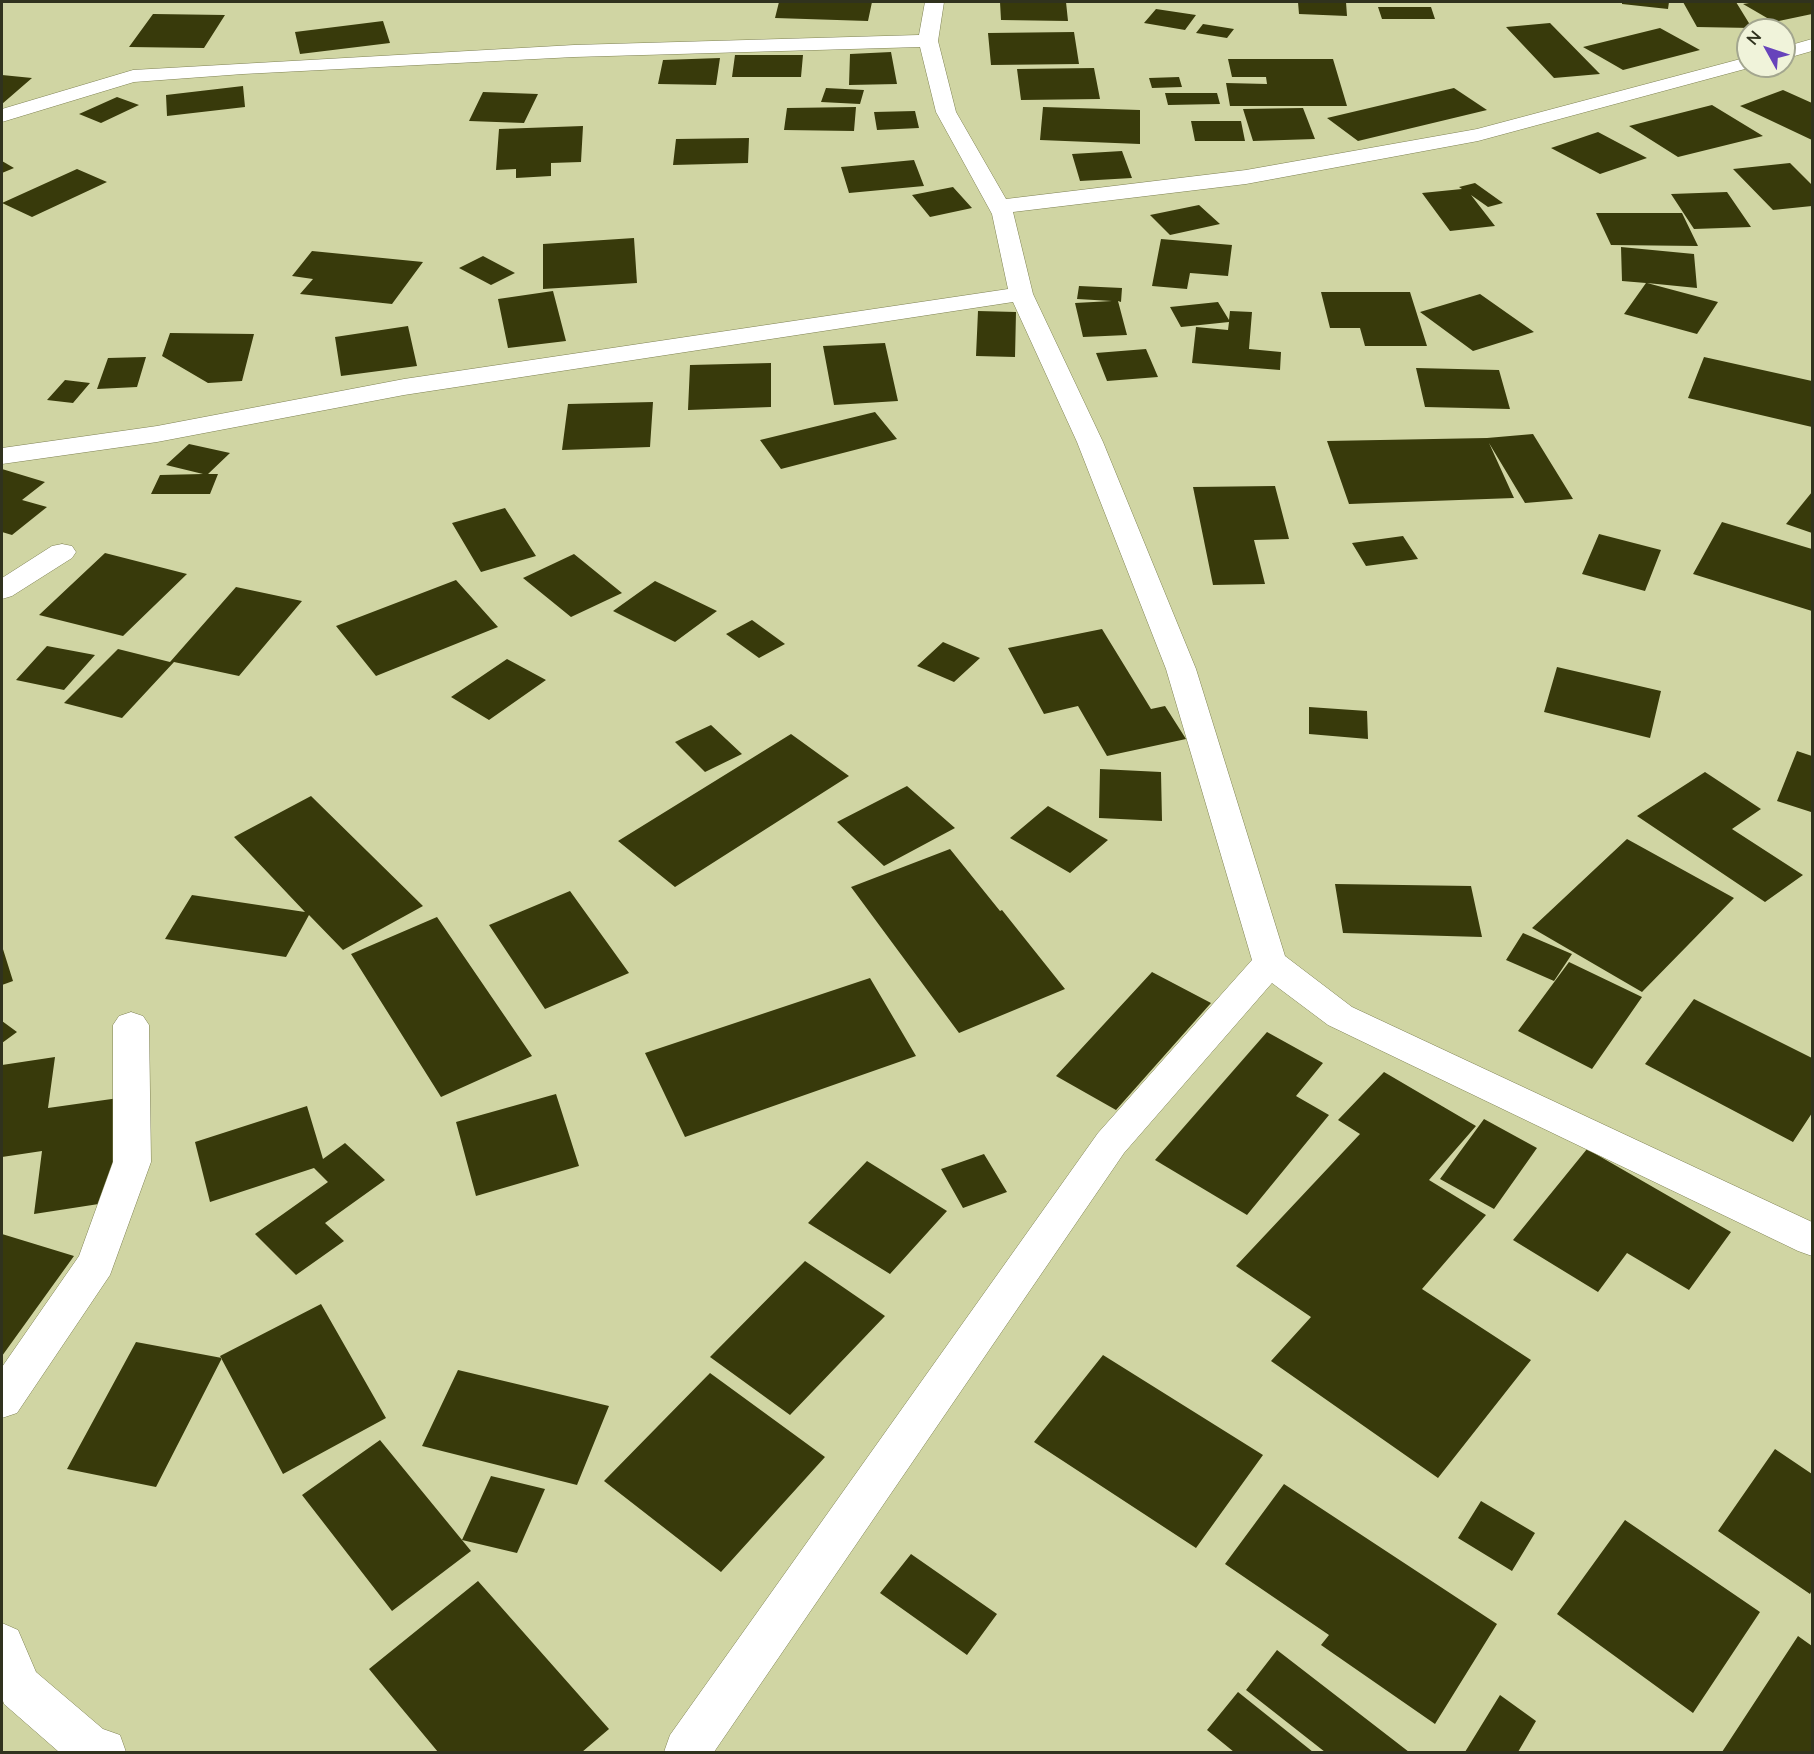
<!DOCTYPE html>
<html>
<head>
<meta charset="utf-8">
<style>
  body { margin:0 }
  #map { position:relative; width:1814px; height:1754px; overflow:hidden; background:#d0d5a3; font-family:Lato,sans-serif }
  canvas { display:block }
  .frame { position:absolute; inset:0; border:3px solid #30321e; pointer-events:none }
  .north { position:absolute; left:1736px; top:18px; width:60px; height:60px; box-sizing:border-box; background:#f0f3da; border:2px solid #a3a68f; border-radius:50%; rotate:310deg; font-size:16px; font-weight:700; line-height:24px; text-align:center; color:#30321e }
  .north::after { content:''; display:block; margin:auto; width:21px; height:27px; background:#6743bb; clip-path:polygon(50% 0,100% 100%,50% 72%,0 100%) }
</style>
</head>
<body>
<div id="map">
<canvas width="1814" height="1754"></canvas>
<div class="frame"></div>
<div class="north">N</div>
</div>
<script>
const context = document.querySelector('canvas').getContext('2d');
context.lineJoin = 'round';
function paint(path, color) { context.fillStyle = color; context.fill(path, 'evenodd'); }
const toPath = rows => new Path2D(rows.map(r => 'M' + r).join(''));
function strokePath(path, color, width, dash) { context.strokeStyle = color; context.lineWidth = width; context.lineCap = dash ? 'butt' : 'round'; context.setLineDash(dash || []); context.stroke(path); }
paint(toPath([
  [779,2,872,2,868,21,775,18],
  [1000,2,1066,2,1068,21,1001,20],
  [1298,2,1346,2,1347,16,1299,14],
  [1622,2,1669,2,1668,9,1622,4],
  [1683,2,1736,2,1752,28,1697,27],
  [1755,2,1812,2,1812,14,1774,22,1743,4],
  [1378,7,1431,7,1435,19,1382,19],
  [1156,9,1196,15,1185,30,1144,23],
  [153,14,225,15,204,48,129,47],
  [383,21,390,43,300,54,295,32],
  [1550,23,1600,74,1554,78,1506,27],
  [1203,24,1234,29,1227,38,1196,33],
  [1660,28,1700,50,1623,70,1583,47],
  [1074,32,1079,64,991,65,988,33],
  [891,52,897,84,849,85,850,54],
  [735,55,803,55,801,77,732,77],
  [720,58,716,85,658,84,663,60],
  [1228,59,1333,59,1347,106,1230,106,1226,83,1267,84,1266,77,1232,77],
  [1094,68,1100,99,1021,100,1017,69],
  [2,75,32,78,2,104],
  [1179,77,1182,87,1152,88,1149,78],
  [243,86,245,107,167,116,166,95],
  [826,88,864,90,860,104,821,102],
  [1454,88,1487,110,1358,141,1327,118],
  [1783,90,1812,103,1812,140,1740,106],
  [483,92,538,94,524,123,469,121],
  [1165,93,1217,93,1220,104,1168,105],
  [117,97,139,105,101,123,79,114],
  [1712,105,1763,136,1678,157,1629,126],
  [856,107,854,131,784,130,787,108],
  [1043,107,1140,110,1140,144,1040,140],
  [1303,108,1315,139,1253,141,1243,109],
  [915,111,919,128,877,130,874,112],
  [1191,121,1241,121,1245,141,1195,141],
  [583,126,581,162,551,163,551,176,516,178,516,169,496,170,499,129],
  [1598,132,1647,158,1600,174,1551,148],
  [749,138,748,163,673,165,676,139],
  [1122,151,1132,178,1080,181,1072,154],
  [914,160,924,186,849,193,841,167],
  [2,161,14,168,2,173],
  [1790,163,1812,185,1812,206,1773,210,1733,169],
  [77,169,107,182,32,217,2,203],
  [1475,183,1503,203,1488,207,1471,195,1495,226,1450,231,1422,193,1462,189,1459,187],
  [953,187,972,208,930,217,912,195],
  [1727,192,1751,227,1694,229,1671,194],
  [1199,205,1220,224,1170,235,1150,215],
  [1596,213,1682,213,1698,246,1611,245],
  [634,238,637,283,543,289,543,244],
  [1161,239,1232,245,1228,276,1190,273,1187,289,1152,286],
  [1621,247,1694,254,1697,288,1647,283,1718,302,1697,334,1624,314,1646,283,1622,281],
  [312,251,423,262,392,304,300,294,313,279,292,276],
  [483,256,515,273,491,285,459,268],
  [1079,286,1122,288,1121,302,1118,301,1127,335,1083,337,1075,303,1112,301,1077,299],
  [553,291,566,341,508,348,498,299],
  [1321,292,1410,292,1427,346,1365,346,1360,328,1330,328],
  [1480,294,1534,332,1473,351,1420,312],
  [1218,302,1229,320,1230,311,1252,312,1249,349,1281,352,1280,370,1192,363,1196,327,1228,330,1229,322,1181,327,1170,307],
  [978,311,1016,312,1015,357,976,356],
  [408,326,417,366,341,376,335,337],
  [170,333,254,334,242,381,208,383,162,356],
  [885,343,898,401,834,405,823,346],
  [1146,349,1158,377,1107,381,1096,353],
  [146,357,137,387,97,389,108,358],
  [1704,357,1812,381,1812,427,1688,398],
  [771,363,771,407,688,410,690,365],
  [1416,368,1499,370,1510,409,1425,407],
  [65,380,90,383,73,403,47,400],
  [653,402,650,447,562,450,568,404],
  [875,412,897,439,781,469,760,440],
  [1533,434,1573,499,1525,503,1489,443,1514,498,1349,504,1327,441,1487,438],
  [189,444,230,453,208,474,218,474,210,494,151,494,160,475,203,474,166,465],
  [2,469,45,482,22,500,47,507,12,535,2,532],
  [1275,486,1289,539,1254,540,1265,584,1213,585,1193,487],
  [1812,492,1812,533,1786,524],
  [505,508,536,556,481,572,452,523],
  [1722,522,1812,549,1812,611,1693,574],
  [1599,534,1661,550,1645,591,1582,574],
  [1403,536,1418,559,1366,566,1352,543],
  [105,553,187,574,123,636,39,615],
  [574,554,622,593,571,617,523,578],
  [456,580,498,627,376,676,336,626],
  [655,581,717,611,675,642,613,611],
  [236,587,302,601,239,676,174,662,122,718,64,703,118,649,170,662],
  [752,620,785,644,759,658,726,634],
  [1102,629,1151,709,1165,706,1186,739,1107,756,1078,706,1044,714,1008,648],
  [943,642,980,658,954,682,917,666],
  [47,646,95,655,64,690,16,680],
  [507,659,546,680,489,720,451,697],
  [1557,667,1661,691,1650,738,1544,712],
  [1309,707,1367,711,1368,739,1309,734],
  [711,725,742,754,705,772,675,742],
  [791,734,849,776,675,887,618,841],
  [1797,751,1812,756,1811,812,1777,801],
  [1100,769,1161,772,1162,821,1099,818],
  [1705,772,1761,809,1732,829,1803,875,1765,902,1637,816],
  [907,786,955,828,884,866,837,822],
  [311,796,423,906,343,950,309,915,286,957,165,939,192,895,305,912,234,837],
  [1048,806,1108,840,1070,873,1010,838],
  [1627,839,1734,898,1642,992,1532,928],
  [950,849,1000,911,1002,910,1065,989,959,1033,851,887],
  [1335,884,1471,886,1482,937,1343,933],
  [570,891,629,973,545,1009,489,925],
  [437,917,532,1056,441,1097,351,954],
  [1523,933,1572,954,1554,981,1506,960],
  [2,946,13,981,2,985],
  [1569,962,1642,997,1592,1069,1518,1031],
  [1152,972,1211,1003,1116,1110,1056,1076],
  [870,978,916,1056,685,1137,645,1053],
  [1694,999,1812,1058,1812,1113,1793,1142,1645,1064],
  [2,1021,17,1032,2,1043],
  [1267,1032,1323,1063,1296,1096,1329,1115,1247,1215,1155,1160],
  [55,1057,48,1108,140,1095,131,1199,34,1214,42,1151,2,1157,2,1065],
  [1384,1072,1476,1126,1429,1180,1486,1215,1422,1289,1531,1360,1438,1478,1271,1361,1311,1317,1236,1266,1360,1134,1338,1120],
  [556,1094,579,1166,476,1196,456,1122],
  [307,1106,323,1159,345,1143,385,1180,325,1223,344,1241,296,1275,255,1234,328,1182,314,1168,210,1202,195,1142],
  [1484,1119,1537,1148,1494,1209,1440,1179],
  [1587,1149,1731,1232,1689,1290,1627,1253,1598,1292,1513,1240],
  [984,1154,1007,1192,963,1208,941,1169],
  [867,1161,947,1211,890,1274,808,1223],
  [2,1234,74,1256,2,1356],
  [805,1261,885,1316,790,1415,710,1357],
  [321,1304,386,1418,283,1474,220,1356],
  [136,1342,222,1358,156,1487,67,1469],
  [1103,1355,1263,1455,1196,1548,1034,1442],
  [458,1370,609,1406,577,1485,422,1446],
  [710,1373,825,1457,721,1572,604,1481],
  [380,1440,471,1551,392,1611,302,1495],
  [1775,1449,1812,1474,1812,1590,1810,1594,1718,1531],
  [491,1476,545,1489,517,1553,462,1540],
  [1284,1484,1497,1624,1435,1724,1321,1645,1329,1635,1225,1564],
  [1481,1501,1535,1533,1512,1571,1458,1538],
  [1625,1520,1760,1612,1693,1713,1557,1614],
  [911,1554,997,1614,967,1655,880,1593],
  [478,1581,609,1729,582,1752,438,1752,369,1669],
  [1798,1636,1812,1646,1812,1752,1722,1752],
  [1277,1650,1409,1752,1325,1752,1246,1690],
  [1238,1692,1313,1752,1234,1752,1207,1730],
  [1500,1695,1536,1721,1518,1752,1465,1752]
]), '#383a0b');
const minor = toPath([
  [925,2,944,2,938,41,956,112,1006,199,1246,170,1477,129,1748,57,1748,66,1756,66,1478,141,1246,184,1013,212,1033,294,1103,442,1196,669,1285,956,1352,1007,1812,1222,1812,1256,1798,1251,1328,1025,1272,983,1124,1153,714,1752,664,1752,670,1735,1098,1133,1252,960,1166,669,1077,442,1013,302,404,395,157,442,2,464,2,448,157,426,404,379,1008,289,992,214,936,112,920,47,574,57,243,74,134,82,2,122,2,109,133,70,574,45,919,35,925,2],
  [1812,39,1812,51,1784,59,1784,47,1812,39],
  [62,544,72,546,76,552,72,558,12,596,2,599,2,578,52,546,62,544],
  [131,1012,143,1016,149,1025,151,1162,110,1275,17,1413,2,1418,2,1367,79,1256,113,1162,113,1025,119,1016,131,1012],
  [2,1623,18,1630,36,1672,103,1729,120,1735,126,1752,59,1752,4,1704,2,1698,2,1623]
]);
strokePath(minor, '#7f8254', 1);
paint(minor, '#fff');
</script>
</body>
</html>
